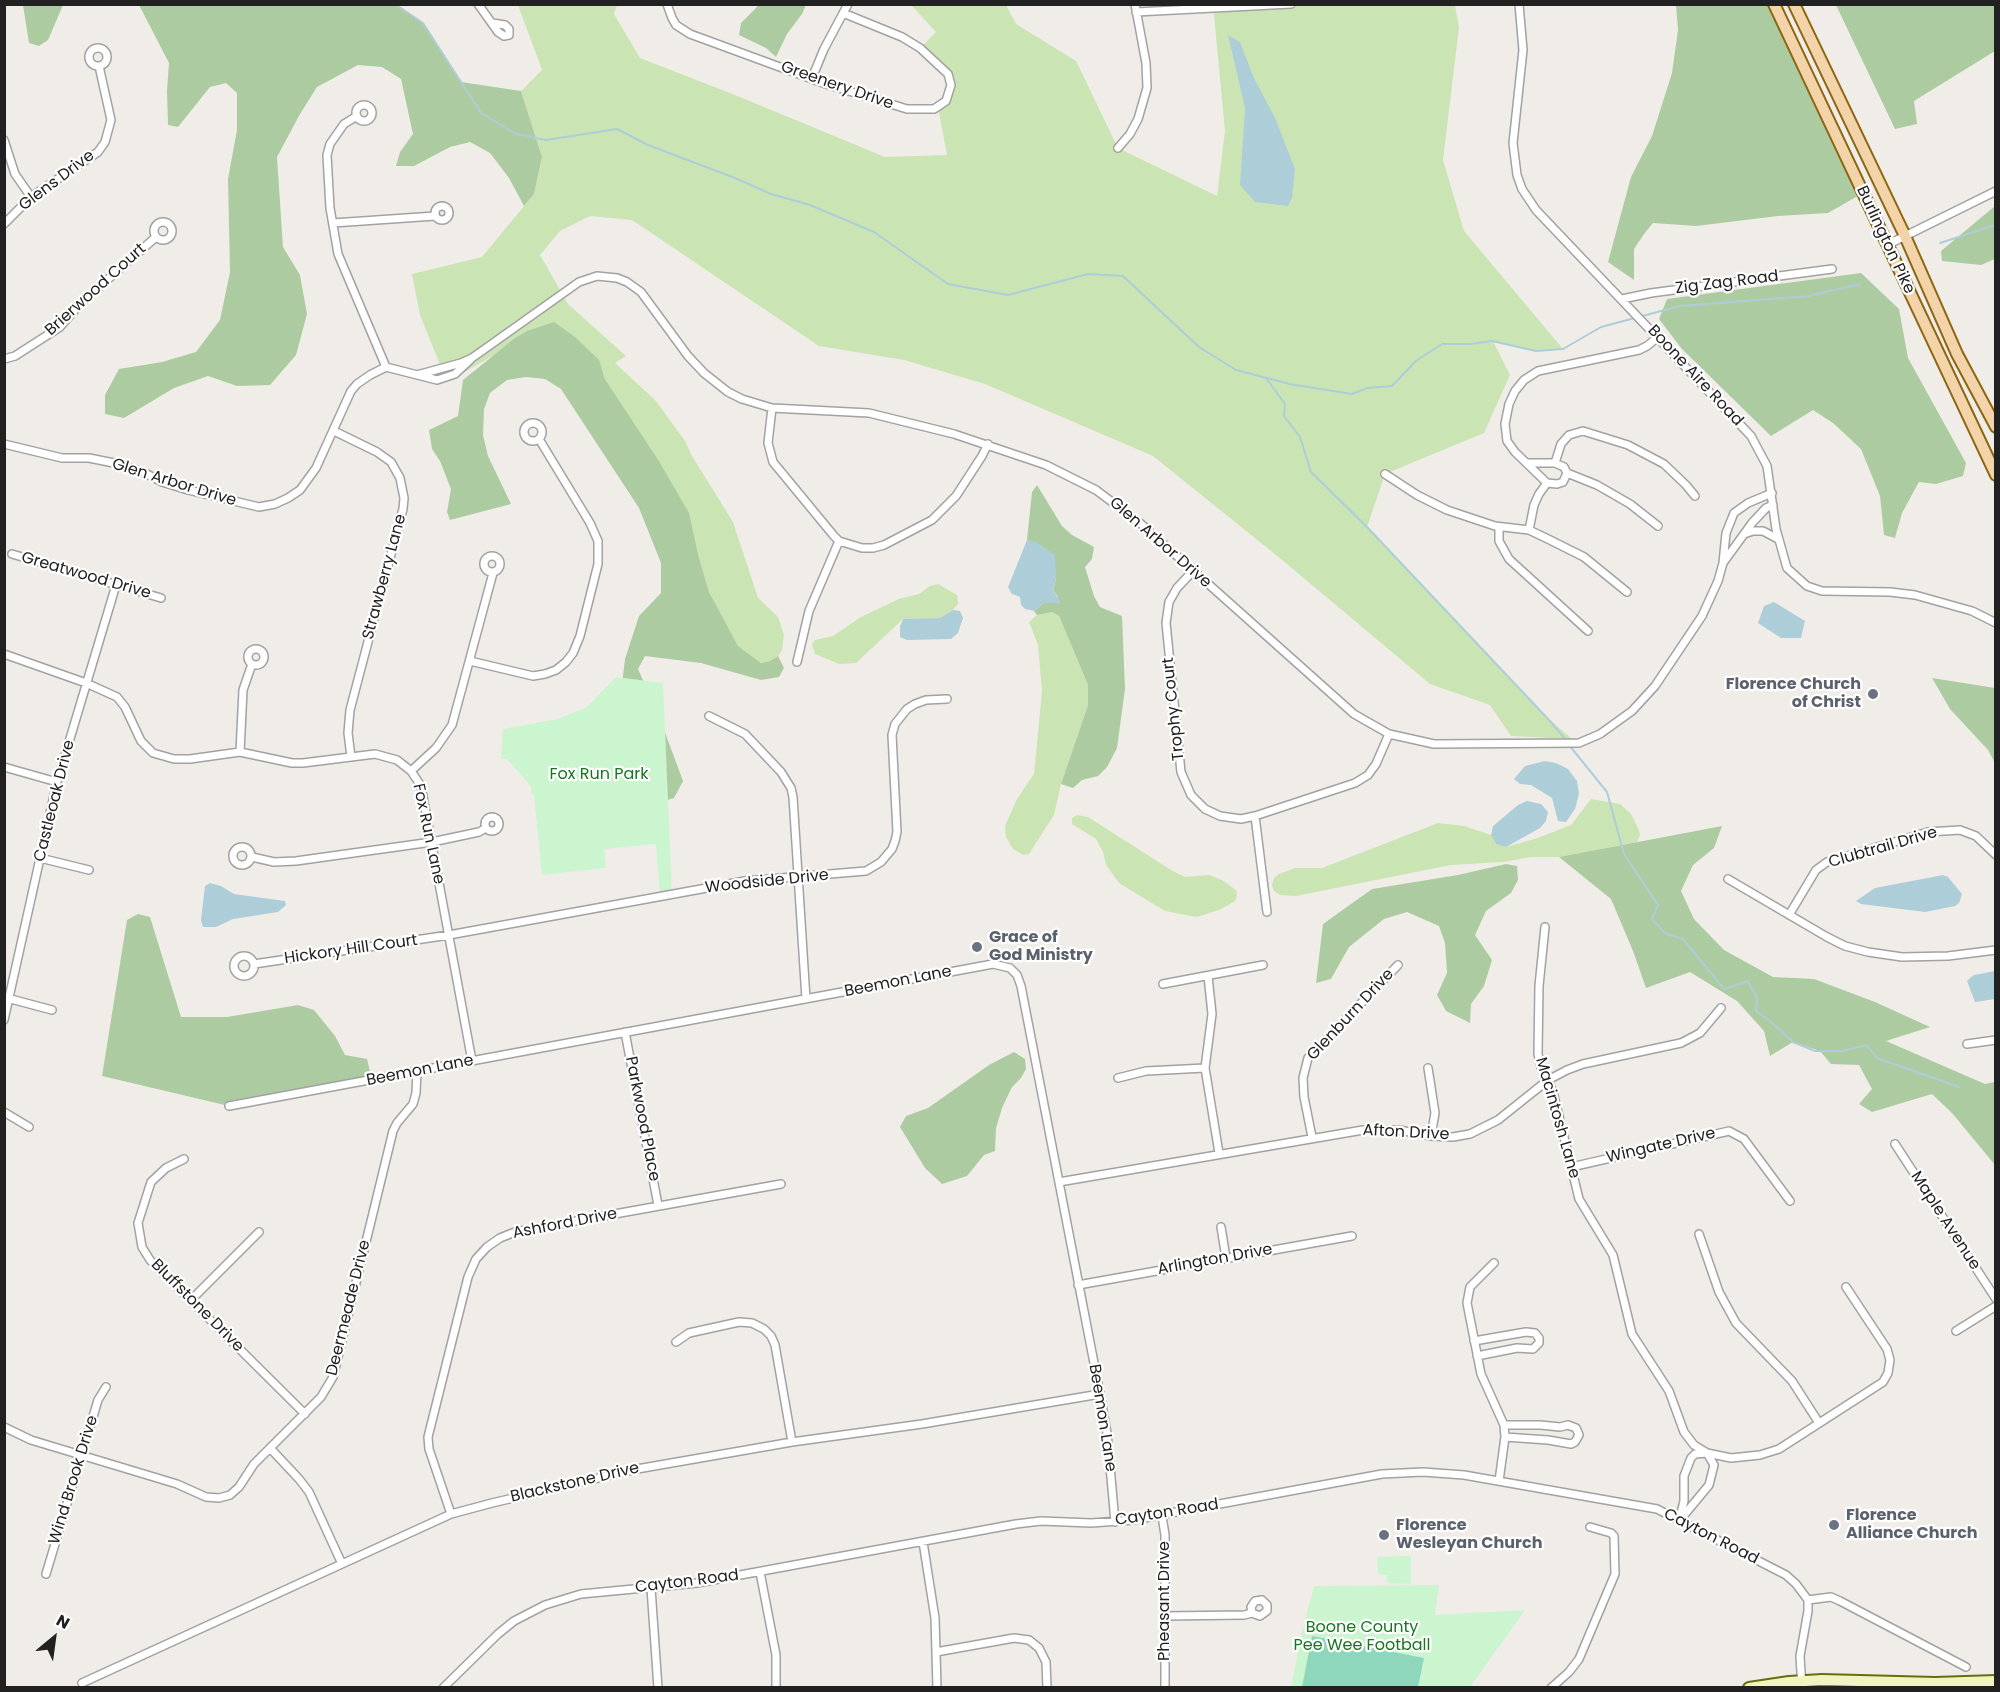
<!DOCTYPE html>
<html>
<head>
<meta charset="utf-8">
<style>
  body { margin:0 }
  #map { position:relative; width:2000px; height:1692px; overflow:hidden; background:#f0ede8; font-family:Poppins,sans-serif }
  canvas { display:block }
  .frame { position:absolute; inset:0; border:6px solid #212121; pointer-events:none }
  .north { position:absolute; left:24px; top:1608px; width:60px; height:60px; -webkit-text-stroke:4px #fff; paint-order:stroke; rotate:29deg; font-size:16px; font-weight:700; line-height:24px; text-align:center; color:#212121 }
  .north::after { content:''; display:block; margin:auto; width:21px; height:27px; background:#212121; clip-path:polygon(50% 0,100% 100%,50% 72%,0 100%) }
</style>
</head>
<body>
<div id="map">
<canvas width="2000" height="1692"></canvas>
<div class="frame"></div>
<div class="north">N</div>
</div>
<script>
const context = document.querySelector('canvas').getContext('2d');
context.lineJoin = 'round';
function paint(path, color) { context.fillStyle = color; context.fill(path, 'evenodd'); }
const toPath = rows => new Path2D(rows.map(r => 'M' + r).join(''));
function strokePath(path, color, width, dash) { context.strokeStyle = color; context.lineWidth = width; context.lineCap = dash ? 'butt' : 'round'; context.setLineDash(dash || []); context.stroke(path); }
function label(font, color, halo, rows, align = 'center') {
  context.font = font + ' Poppins,sans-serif'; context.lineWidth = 4.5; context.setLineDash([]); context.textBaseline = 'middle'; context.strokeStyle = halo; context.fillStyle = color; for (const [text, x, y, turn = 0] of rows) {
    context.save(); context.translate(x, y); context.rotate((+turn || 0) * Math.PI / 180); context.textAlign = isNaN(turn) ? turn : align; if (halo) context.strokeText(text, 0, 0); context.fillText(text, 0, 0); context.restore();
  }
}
paint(toPath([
  [518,5,617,5,614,14,640,58,735,95,885,157,947,155,938,107,943,105,950,80,920,48,936,32,911,5,1006,5,1016,24,1076,61,1118,148,1217,196,1225,131,1213,5,1455,5,1459,27,1443,160,1464,231,1563,349,1536,351,1493,341,1510,375,1484,433,1385,474,1367,527,1550,720,1572,739,1511,736,1490,705,1430,684,1281,559,1153,456,985,384,904,360,819,346,632,220,590,216,560,231,540,255,568,304,626,356,615,363,656,401,685,441,692,456,733,522,758,598,778,617,784,635,782,650,778,656,770,661,761,663,738,646,728,629,709,592,698,554,657,458,605,379,603,372,533,333,447,382,420,315,412,274,482,257,534,194,542,157,521,91,542,70],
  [938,584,957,595,958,604,953,610,940,618,903,619,856,663,839,664,815,654,812,644,815,640,833,636,861,617,899,599,919,594,930,586],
  [1046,612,1052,612,1059,616,1088,685,1088,705,1061,784,1054,815,1029,854,1023,855,1013,849,1006,837,1005,826,1017,799,1034,774,1042,691,1038,645,1029,622,1037,615],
  [1591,799,1620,804,1631,814,1639,830,1640,835,1637,842,1559,857,1531,857,1503,862,1451,865,1296,896,1280,895,1274,891,1272,885,1274,878,1279,874,1295,868,1322,868,1438,823,1464,826,1491,835,1496,844,1506,847,1538,838,1571,825],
  [1077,815,1088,817,1171,870,1185,877,1209,875,1222,880,1236,890,1237,895,1235,901,1219,910,1197,917,1165,911,1119,883,1106,865,1103,852,1096,839,1072,824,1072,818]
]), '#cbe4b4');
paint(toPath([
  [23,5,63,5,48,40,39,46,29,43],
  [139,5,395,5,423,23,461,82,521,91,542,157,534,194,524,206,509,178,490,153,470,142,450,147,414,166,396,166,400,152,413,134,401,79,382,67,358,65,317,87,300,114,277,157,283,247,300,275,307,314,296,355,270,385,237,386,208,376,174,388,124,418,105,414,105,395,119,369,162,362,196,352,220,320,230,272,228,179,237,130,237,93,226,83,210,87,178,127,168,125,167,91,169,63],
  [759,5,806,5,802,14,787,34,776,57,766,48,739,35,741,23],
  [1676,5,1774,5,1863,193,1828,213,1778,216,1696,226,1653,223,1644,234,1634,249,1634,280,1608,262,1631,177,1652,136,1672,73,1678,30],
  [1836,5,1995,5,1995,51,1914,101,1917,124,1895,129],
  [1995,206,1995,259,1981,265,1942,261,1941,251],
  [1861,273,1899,309,1908,358,1966,463,1963,476,1936,484,1919,482,1902,513,1895,538,1884,535,1880,496,1861,449,1833,423,1813,410,1771,436,1682,349,1659,319,1667,299],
  [554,322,575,337,599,360,605,379,657,458,689,513,698,554,709,592,738,646,761,663,770,661,778,656,784,668,779,677,761,680,701,663,645,656,638,669,657,711,683,781,674,798,646,806,621,692,625,659,639,616,661,593,661,563,639,508,561,389,545,379,526,377,507,380,490,393,484,409,483,435,488,456,511,504,450,520,447,512,451,489,440,461,432,449,429,430,458,416,463,380,515,338,527,331],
  [1037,485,1062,526,1072,535,1094,547,1092,559,1085,567,1094,596,1100,607,1122,616,1125,689,1117,748,1107,767,1098,776,1082,780,1073,788,1061,784,1088,705,1088,685,1059,616,1052,612,1037,615,1034,611,1043,603,1058,597,1053,590,1056,578,1027,540,1032,492],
  [1932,678,1995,688,1995,763,1988,750,1950,709],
  [1722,826,1714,848,1693,865,1681,891,1694,919,1724,950,1773,977,1814,979,1875,1002,1930,1027,1886,1041,1985,1084,1995,1082,1995,1165,1952,1113,1932,1094,1872,1112,1859,1104,1872,1089,1859,1065,1831,1064,1820,1051,1793,1042,1770,1056,1764,1031,1737,1001,1690,972,1646,988,1633,951,1611,899,1559,857],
  [1506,864,1517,866,1518,880,1511,893,1486,911,1475,935,1492,960,1484,986,1471,1004,1470,1023,1446,1011,1437,995,1447,973,1445,943,1439,926,1407,912,1384,919,1349,947,1331,979,1316,983,1323,924,1372,889,1458,875],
  [138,914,150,917,181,1017,227,1017,298,1005,314,1010,335,1036,345,1055,367,1059,372,1080,229,1106,102,1076,127,920],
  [1014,1052,1025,1059,1026,1069,1021,1078,1012,1087,1002,1108,996,1128,995,1151,984,1155,967,1176,942,1184,925,1168,900,1127,906,1116,928,1108,989,1065]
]), '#adcba1');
paint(toPath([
  [616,677,663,683,672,894,660,896,656,844,604,849,606,868,542,875,534,795,531,793,531,786,507,759,501,759,503,729,558,719,587,707],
  [1411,1556,1411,1584,1387,1583,1387,1575,1378,1574,1377,1557],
  [1439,1585,1435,1615,1525,1610,1470,1687,1291,1688,1301,1636,1314,1586]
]), '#caf5ce');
paint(toPath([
  [1312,1636,1424,1658,1418,1687,1302,1687]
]), '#8ed7bc');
paint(toPath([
  [1228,35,1240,42,1254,78,1276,120,1295,169,1292,198,1288,206,1255,202,1240,185,1245,108],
  [1027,540,1036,542,1055,555,1056,578,1053,590,1061,603,1043,603,1034,611,1025,609,1021,605,1020,597,1012,594,1008,587],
  [1774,602,1805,621,1801,638,1781,638,1758,623,1764,606],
  [953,610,960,611,963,618,958,633,951,639,907,640,900,637,900,626,903,619,940,618],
  [1545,761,1556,763,1568,769,1577,781,1579,794,1575,809,1566,822,1558,821,1552,798,1531,785,1520,784,1514,779,1525,766],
  [1527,801,1541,804,1548,812,1546,821,1540,828,1506,847,1496,844,1491,835,1493,826,1518,805],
  [1943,875,1948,877,1962,894,1959,903,1955,906,1925,912,1861,904,1856,901,1875,888],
  [210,883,221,886,234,894,285,901,286,905,278,912,233,919,216,927,203,927,201,920,205,886],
  [1995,971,1995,999,1975,1002,1967,981,1970,978,1974,975]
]), '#adced9');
strokePath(toPath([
  [395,4,423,23,481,113,516,134,546,140,617,129,648,145,735,178,771,194,810,205,874,232,948,284,1008,295,1088,274,1123,276,1199,347,1236,370,1290,384,1352,394,1367,388,1392,386,1416,361,1442,344,1470,344,1492,341,1536,351,1563,349,1601,327,1680,306,1809,296,1860,284],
  [1940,243,1996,225],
  [1266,378,1285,404,1284,416,1300,437,1311,472,1367,527,1550,721,1566,740],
  [1569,745,1607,792,1624,854,1658,905,1652,919,1666,934,1683,939,1724,989,1748,981,1757,998,1756,1011,1771,1022,1793,1042,1815,1051,1842,1051,1867,1045,1877,1058,1959,1087]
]), '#adced9', 2);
const street = toPath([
  [478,4,498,32,504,36,509,35,509,29,505,25,492,23],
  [667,4,672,18,676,25,690,34,826,84,907,109,934,109,946,101,951,85,948,74,920,48,902,37,843,13],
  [1519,4,1523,50,1513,143,1517,175,1522,189,1536,210,1751,436,1767,466,1776,529,1787,568,1807,586,1822,591,1890,592,1915,595,1972,611,1996,623],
  [1136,12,1291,4],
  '89 57a9 9 0 1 1 18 0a9 9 0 1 1-18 0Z',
  [812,78,824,49,848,4],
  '356 113a8 8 0 1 1 16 0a8 8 0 1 1-16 0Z',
  [357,116,344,124,330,144,327,155,330,208,338,254,386,367],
  [4,140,15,174,31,197],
  [1118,148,1130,134,1138,119,1147,88,1146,63,1135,4],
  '435 213a7 7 0 1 1 14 0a7 7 0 1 1-14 0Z',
  '154 231a9 9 0 1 1 18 0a9 9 0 1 1-18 0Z',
  [333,223,435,216],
  [4,224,31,197,98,152,105,142,111,120,99,66],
  [1887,245,1996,191],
  [1622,299,1651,293,1832,269],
  [4,359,15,356,60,327,82,302,156,237],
  [417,375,461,363,472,358,579,282,597,276,617,278,627,282,641,292,688,356,704,373,728,392,742,399,772,408,869,413,954,434,1046,465,1096,490,1140,523,1354,714,1389,734,1434,744,1579,743,1600,734,1632,711,1655,686,1702,616,1718,581,1723,563,1726,533,1734,513,1748,503,1772,493],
  [772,408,768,443,773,462,834,536,839,541,862,548,873,548,884,545,932,520,956,496,982,456,988,444],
  '524 432a9 9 0 1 1 18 0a9 9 0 1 1-18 0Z',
  [334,431,377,452,391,462,400,478,404,498,403,509,350,710,348,733,351,757],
  [4,444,62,458,89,458,119,464,143,472,162,482,188,490,259,507,275,504,288,498,300,490,316,468,351,391,357,384,370,375,386,367,437,380,455,374,470,360],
  [1528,463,1555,463,1564,467,1567,473,1563,482,1557,484,1547,483,1515,452,1507,441,1505,424,1509,404,1515,391,1524,380,1538,371,1639,350,1647,346,1658,337],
  [1555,463,1561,444,1569,435,1583,431,1628,445,1664,464,1686,485,1695,496],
  [1567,473,1597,485,1630,504,1658,526],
  [1385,474,1417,495,1447,510,1495,526,1529,530,1548,539,1584,557,1627,592],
  [1499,527,1499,541,1509,559,1588,631],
  [1529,530,1534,505,1539,494,1547,483],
  [1744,534,1753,531,1763,531,1778,539],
  [12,554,161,598],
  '484 564a8 8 0 1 1 16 0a8 8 0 1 1-16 0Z',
  [1723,563,1752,523,1766,508,1773,505],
  [1193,571,1177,588,1169,602,1166,623,1181,772,1191,795,1205,809,1220,816,1241,819,1255,816,1355,783,1368,775,1376,764,1389,734],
  '248 657a8 8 0 1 1 16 0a8 8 0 1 1-16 0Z',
  [4,654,86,683,117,697,125,707,141,741,153,753,174,759,190,759,240,752,292,763,303,763,375,754,397,760,411,771,421,786,472,1061],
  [470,661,533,676,545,674,556,670,566,662,573,653,580,636,598,564,598,541,590,523,539,439],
  [797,662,809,611,839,541],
  [709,716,745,734,781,772,791,788,793,797,806,999],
  [240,752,243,690,252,664],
  [4,767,57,782],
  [411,771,436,748,452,725,493,573],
  [1255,816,1267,912],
  '485 824a7 7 0 1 1 14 0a7 7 0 1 1-14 0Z',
  '233 856a9 9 0 1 1 18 0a9 9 0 1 1-18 0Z',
  [252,857,274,862,296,861,432,842,479,832,486,828],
  [40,858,89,870],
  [1728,879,1827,937,1845,946,1868,952,1902,957,1948,956,1996,950],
  [1789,915,1816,870,1827,862,1928,832,1960,830,1976,836,1996,855],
  [1545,927,1539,986,1538,1054,1541,1067,1553,1092,1579,1199,1613,1255,1632,1334,1669,1391,1684,1432,1694,1445,1707,1453,1714,1465,1709,1485,1680,1520],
  '234 966a10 10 0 1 1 20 0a10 10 0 1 1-20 0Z',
  [254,964,449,935,745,881,866,871,881,862,892,849,895,841,897,832,892,735,895,724,907,709,915,704,926,700,947,699],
  [1208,976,1212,1014,1205,1068,1219,1153],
  [1163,984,1263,965],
  [7,998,52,1010],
  [4,1020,57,782,116,585],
  [625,1032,658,1205],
  [1967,1044,1996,1040],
  [1428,1068,1435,1113,1431,1136],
  [1118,1078,1146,1071,1205,1068],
  [229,1106,993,964,1010,968,1017,975,1021,986,1100,1394,1107,1433,1115,1522],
  [4,1112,29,1127],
  [1312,1137,1304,1097,1303,1078,1308,1058,1398,965],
  [1895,1144,1996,1299],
  [184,1159,166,1168,151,1182,138,1223,142,1247,150,1260,305,1414],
  [1571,1167,1729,1131,1744,1139,1790,1201],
  [1059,1182,1363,1130,1399,1130,1431,1136,1453,1137,1470,1134,1498,1120,1548,1080,1567,1070,1583,1064,1681,1043,1700,1033,1721,1008],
  [1221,1227,1226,1258],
  [1699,1234,1719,1292,1736,1323,1792,1381,1819,1423],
  [1494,1263,1470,1287,1467,1303,1481,1374,1504,1425,1505,1437,1499,1481],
  [1078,1285,1352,1236],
  [191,1300,259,1232],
  [1956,1331,1996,1306],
  [1474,1341,1526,1332,1535,1333,1539,1338,1539,1343,1533,1349,1517,1348,1477,1356],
  [676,1342,689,1333,739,1322,752,1323,764,1329,771,1336,775,1345,792,1442],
  [1504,1425,1540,1425,1560,1427,1568,1425,1576,1428,1579,1435,1575,1442,1571,1444,1548,1440,1505,1437],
  [4,1427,31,1440,177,1484,206,1497,219,1498,230,1495,239,1487,254,1464,321,1397,333,1377,393,1131,397,1123,413,1104,416,1093,417,1071],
  [270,1448,299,1479,309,1492,342,1564],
  [451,1514,429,1449,428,1437,468,1277,476,1259,487,1247,500,1238,515,1232,781,1184],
  [1162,1516,1165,1535,1165,1688],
  [1680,1517,1684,1501,1684,1476,1691,1458,1695,1454,1707,1453,1731,1458,1760,1455,1779,1449,1883,1382,1888,1373,1890,1360,1887,1349,1846,1287],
  [923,1542,935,1618,937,1688],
  [760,1572,776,1655,776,1688],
  [46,1574,98,1400,106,1387],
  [651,1588,658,1688],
  [1808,1600,1831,1597,1840,1601,1966,1667],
  [1165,1616,1244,1615,1252,1613,1260,1616,1267,1611,1267,1605,1262,1600,1255,1601,1251,1607,1252,1613],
  [936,1652,1014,1638,1029,1640,1039,1648,1046,1662,1047,1688],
  [82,1683,451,1514,492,1503,637,1469,792,1442,922,1424,1100,1394],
  [443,1688,498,1634,514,1621,545,1605,581,1594,697,1583,1016,1524,1041,1521,1091,1523,1133,1520,1382,1474,1423,1472,1464,1475,1657,1509,1786,1575,1796,1584,1808,1600,1808,1611,1800,1656,1802,1688],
  [1551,1688,1569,1672,1579,1659,1615,1574,1614,1536,1611,1533,1590,1527]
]);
const secondary = toPath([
  [1749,1688,1789,1682,1822,1680,1935,1683,1996,1681]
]);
const primary = toPath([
  [1774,4,1996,475],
  [1794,4,1905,236,1957,354,1996,427]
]);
strokePath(street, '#a2a2a2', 10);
strokePath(secondary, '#636f10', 14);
strokePath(primary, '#8e650f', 14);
strokePath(street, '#fff', 7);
strokePath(secondary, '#f1f4c2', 10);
strokePath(primary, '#f3d4aa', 10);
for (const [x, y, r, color] of [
  [1873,694,6,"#6b7280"],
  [977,947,6,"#6b7280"],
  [1834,1525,6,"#6b7280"],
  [1384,1535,6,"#6b7280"]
]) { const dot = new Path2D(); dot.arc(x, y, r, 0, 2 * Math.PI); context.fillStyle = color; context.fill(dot); strokePath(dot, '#fff', 2); }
label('16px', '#212121', '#fff', [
  ["Greenery Drive",837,86,19],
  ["Glens Drive",57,181,-37],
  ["Burlington Pike",1885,240,65],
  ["Zig Zag Road",1727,283,-7],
  ["Brierwood Court",96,290,-42],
  ["Boone Aire Road",1695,376,47],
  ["Glen Arbor Drive",174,483,17],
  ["Glen Arbor Drive",1160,543,41],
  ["Greatwood Drive",86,576,16],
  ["Strawberry Lane",385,577,-75],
  ["Trophy Court",1174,709,-96],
  ["Castleoak Drive",55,801,-76],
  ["Fox Run Lane",428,834,78],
  ["Clubtrail Drive",1883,848,-16],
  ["Woodside Drive",767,882,-6],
  ["Hickory Hill Court",351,950,-8],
  ["Beemon Lane",898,982,-11],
  ["Glenburn Drive",1351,1015,-47],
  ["Beemon Lane",420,1071,-11],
  ["Macintosh Lane",1557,1118,74],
  ["Parkwood Place",642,1119,79],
  ["Afton Drive",1406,1133,3],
  ["Wingate Drive",1661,1146,-13],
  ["Maple Avenue",1945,1221,57],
  ["Ashford Drive",565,1224,-11],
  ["Arlington Drive",1215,1260,-10],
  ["Bluffstone Drive",197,1306,45],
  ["Deermeade Drive",349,1308,-76],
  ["Beemon Lane",1102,1418,81],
  ["Wind Brook Drive",74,1480,-73],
  ["Blackstone Drive",575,1483,-13],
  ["Cayton Road",1167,1513,-9],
  ["Cayton Road",1711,1537,27],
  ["Cayton Road",687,1582,-7],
  ["Pheasant Drive",1165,1601,-90]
]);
label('bold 16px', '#5b616d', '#fff', [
  ["Florence Church",1861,685,"right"],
  ["of Christ",1861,703,"right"],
  ["Grace of",989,938],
  ["God Ministry",989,956],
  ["Florence",1846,1516],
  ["Alliance Church",1846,1534],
  ["Florence",1396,1526],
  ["Wesleyan Church",1396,1544]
], 'left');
label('16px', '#177620', '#fff', [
  ["Fox Run Park",599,775],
  ["Boone County",1362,1628],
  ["Pee Wee Football",1362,1646]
]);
</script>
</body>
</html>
